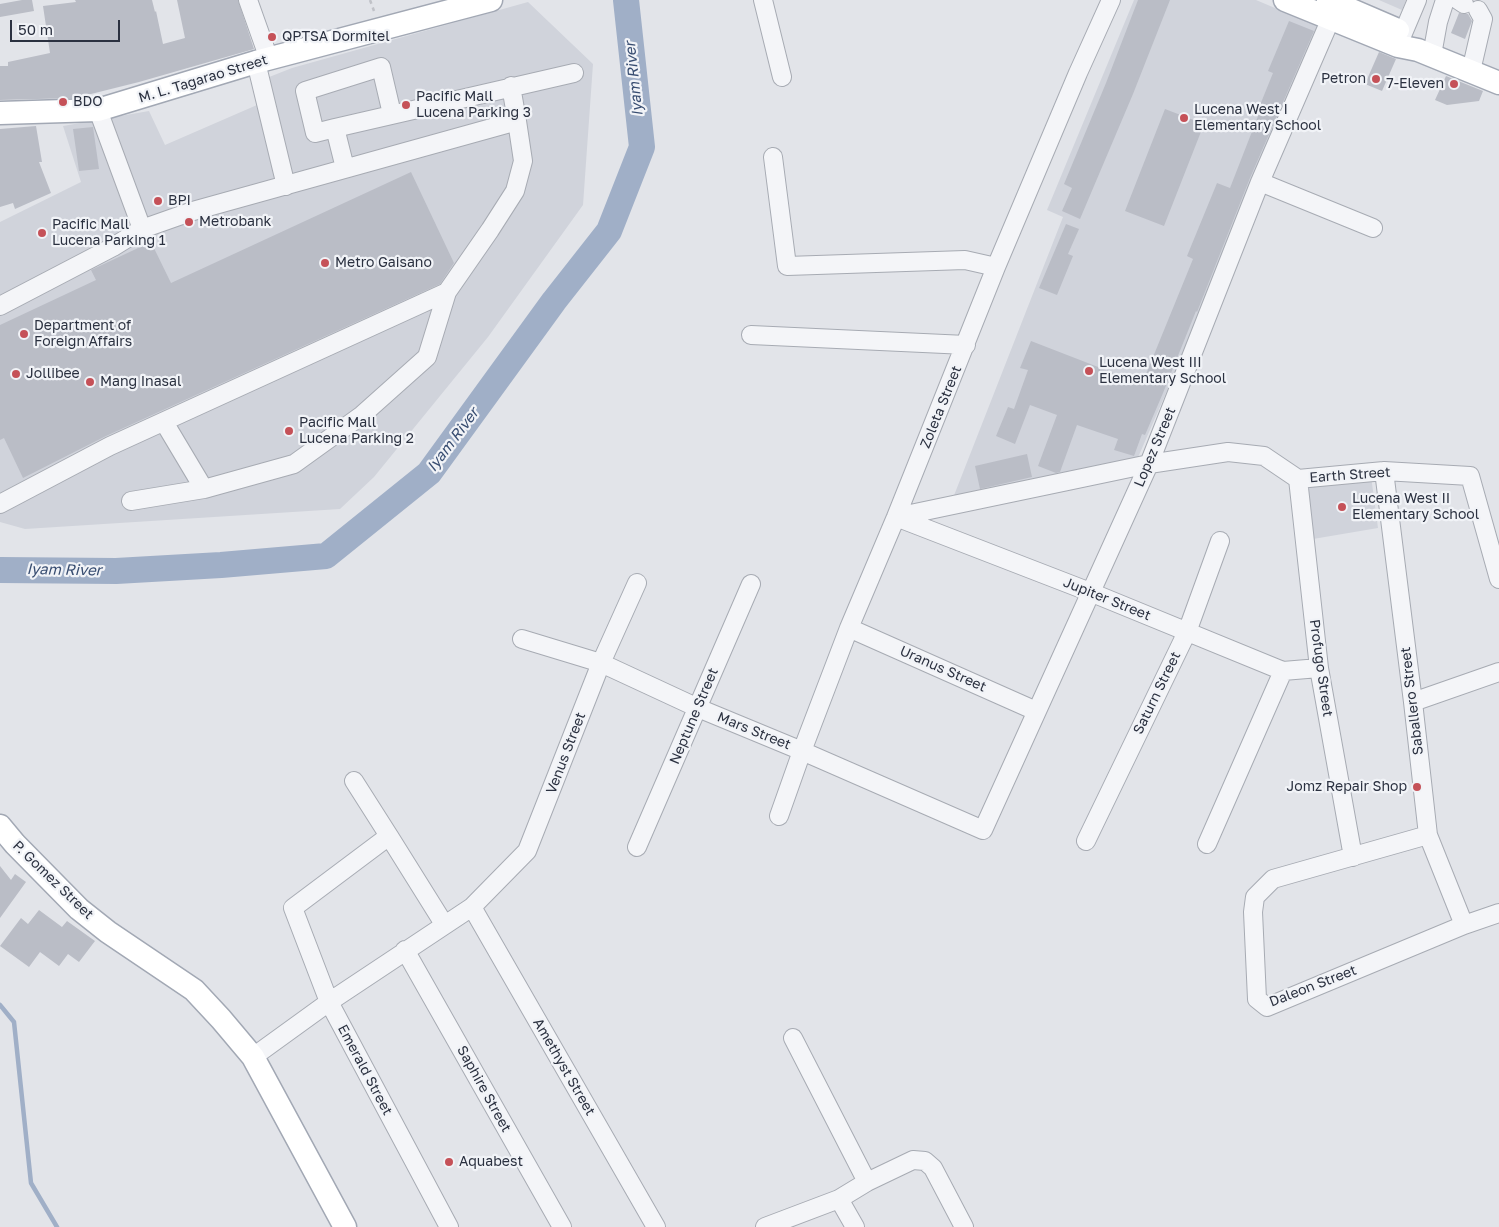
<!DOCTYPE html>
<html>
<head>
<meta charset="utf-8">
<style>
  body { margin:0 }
  #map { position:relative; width:1499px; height:1227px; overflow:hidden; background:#e2e4e9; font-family:"Golos Text",sans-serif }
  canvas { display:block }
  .scale { position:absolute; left:10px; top:20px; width:110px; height:22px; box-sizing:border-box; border:2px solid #2b3140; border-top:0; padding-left:6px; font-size:15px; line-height:18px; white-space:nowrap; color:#2b3140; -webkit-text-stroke:4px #f1f3f7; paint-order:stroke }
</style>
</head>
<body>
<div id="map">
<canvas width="1499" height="1227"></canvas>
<div class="scale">50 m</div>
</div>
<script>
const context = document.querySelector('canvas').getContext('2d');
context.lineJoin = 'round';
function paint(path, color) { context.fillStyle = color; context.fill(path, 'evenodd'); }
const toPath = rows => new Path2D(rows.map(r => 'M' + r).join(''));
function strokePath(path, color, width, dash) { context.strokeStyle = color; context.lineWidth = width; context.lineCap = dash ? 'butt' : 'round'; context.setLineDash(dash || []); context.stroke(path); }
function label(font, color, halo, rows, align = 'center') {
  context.font = font + ' "Golos Text",sans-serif'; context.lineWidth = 4.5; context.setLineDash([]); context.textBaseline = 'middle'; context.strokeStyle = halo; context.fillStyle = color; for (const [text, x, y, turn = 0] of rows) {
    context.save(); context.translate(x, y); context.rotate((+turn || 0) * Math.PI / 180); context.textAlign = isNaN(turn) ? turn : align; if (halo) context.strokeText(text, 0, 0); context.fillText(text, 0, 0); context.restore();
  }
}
paint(toPath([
  [1134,0,1256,0,1320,27,1215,280,1136,462,953,498,1063,217,1047,210],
  [1379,0,1406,0,1402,10],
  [528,2,593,64,583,205,488,337,374,477,340,509,25,529,0,522,0,222,81,182,63,126,149,111,165,145,257,105,254,83,292,68],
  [1371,476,1378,528,1313,539,1305,486]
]), '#d0d3db');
strokePath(toPath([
  [0,1005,14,1022,31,1183,57,1227]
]), '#a0afc7', 4.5);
strokePath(toPath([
  [0,570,116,571,221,565,326,556,429,473,554,301,609,231,642,147,626,0]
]), '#a0afc7', 26);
paint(toPath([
  [22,0,32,0,34,11,0,17,0,4],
  [75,0,152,0,155,12,156,11,163,44,185,38,177,0,238,0,254,49,139,82,75,98,0,100,0,66,8,66,8,62,50,53,43,6,76,2],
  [1138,0,1170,0,1133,94,1080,219,1062,211,1072,188,1064,184,1106,83],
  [1459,13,1468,14,1472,21,1465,39,1451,33],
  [1289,21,1314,31,1250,178,1197,312,1196,311,1163,393,1145,435,1142,434,1134,456,1114,450,1118,439,1077,425,1060,472,1056,473,1038,466,1057,415,1030,405,1015,444,996,436,1008,407,1014,409,1028,370,1020,368,1031,341,1142,384,1193,259,1187,256,1217,183,1230,188,1260,111,1258,110,1273,73,1268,71],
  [1379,52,1396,59,1382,91,1365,84],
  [1446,76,1483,91,1479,101,1447,105,1435,100],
  [1165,109,1204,124,1164,226,1125,211],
  [36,126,42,162,39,162,51,193,15,209,13,203,0,207,0,129],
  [93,127,99,169,79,171,73,129],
  [411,172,454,263,440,284,106,436,23,478,4,438,0,440,0,325,96,280,91,270,151,242,171,283],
  [1066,224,1079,229,1068,254,1073,256,1057,295,1039,288],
  [1027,454,1032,477,980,489,975,466],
  [0,866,11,880,15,874,26,882,0,918],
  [39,910,62,927,67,921,95,941,79,962,68,954,59,966,40,952,29,967,0,946,21,918,28,924]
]), '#babdc6');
const minor = toPath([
  [248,0,269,59],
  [763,0,782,77],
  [1458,0,1464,4],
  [1398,45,1417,0],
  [1432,55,1438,22,1445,0],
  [256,62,286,186],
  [1471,71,1483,19,1478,10],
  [511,86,517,121],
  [98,110,142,229],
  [335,128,315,133,305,91,381,67,392,114],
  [773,157,787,266,965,260,996,267],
  [345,168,335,128,574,73],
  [1260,182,1373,228],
  [0,306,113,247,142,229,193,211,517,121,523,161,515,191,490,230,447,292,110,446,0,504],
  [751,335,966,345],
  [164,422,204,489],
  [1384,471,1413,702,1428,835,1464,925],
  [1298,479,1319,668,1353,857],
  [131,501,204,489,294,464,362,415,427,357,447,292],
  [896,517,1149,464,1228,452,1264,456,1298,479,1384,471,1470,476,1499,579],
  [896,517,1090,592,1283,671,1319,668],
  [849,628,1036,711],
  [522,639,601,663,698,708,802,751,983,830,1149,464,1260,182,1335,9],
  [1413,702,1499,672],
  [354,781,389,836],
  [779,816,802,751,849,628,896,517,996,267,1078,73,1111,0],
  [1428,835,1273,879,1255,897,1253,912,1257,999,1267,1007,1464,925,1499,913],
  [1086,841,1187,632,1220,541],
  [1207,844,1283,671],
  [637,847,751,584],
  [472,907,656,1227],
  [444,924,389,836,293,908,329,1002,449,1227],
  [405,950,562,1227],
  [793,1038,867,1182],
  [253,1057,329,1002,472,907,527,851,601,663,637,583],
  [839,1199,867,1182,913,1160,925,1161,933,1168,964,1227],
  [765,1227,839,1199,855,1227]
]);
const major = toPath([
  [1285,0,1398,46,1418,50,1499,83],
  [1328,0,1398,30],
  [0,113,98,110,256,62,491,0],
  [0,826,15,844,79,909,108,932,194,990,221,1019,253,1057,345,1227]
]);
strokePath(minor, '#a7abb3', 20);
strokePath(major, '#a2a8b4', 25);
strokePath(toPath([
  [370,0,374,11]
]), '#c0c2c8', 2.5, [4, 4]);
strokePath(minor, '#f4f5f8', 18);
strokePath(major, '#fff', 22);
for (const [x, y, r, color] of [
  [272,37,5,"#c55158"],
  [1376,79,5,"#c55158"],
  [1454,84,5,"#c55158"],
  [63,102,5,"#c55158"],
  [406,105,5,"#c55158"],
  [1184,118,5,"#c55158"],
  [158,201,5,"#c55158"],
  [189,222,5,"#c55158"],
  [42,233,5,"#c55158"],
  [325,263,5,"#c55158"],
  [24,334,5,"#c55158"],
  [1089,371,5,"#c55158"],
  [16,374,5,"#c55158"],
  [90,382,5,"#c55158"],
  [289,431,5,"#c55158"],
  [1342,507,5,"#c55158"],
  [1417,787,5,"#c55158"],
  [449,1162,5,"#c55158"]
]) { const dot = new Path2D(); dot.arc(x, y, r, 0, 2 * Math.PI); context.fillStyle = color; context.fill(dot); strokePath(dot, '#f1f3f7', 2); }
label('14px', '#2b3140', '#f1f3f7', [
  ["QPTSA Dormitel",282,37],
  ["Petron",1366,79,"right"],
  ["7-Eleven",1444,84,"right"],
  ["Pacific Mall",416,97],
  ["Lucena Parking 3",416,113],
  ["BDO",73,102],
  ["Lucena West I",1194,110],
  ["Elementary School",1194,126],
  ["BPI",168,201],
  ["Metrobank",199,222],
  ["Pacific Mall",52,225],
  ["Lucena Parking 1",52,241],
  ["Metro Gaisano",335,263],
  ["Department of",34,326],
  ["Foreign Affairs",34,342],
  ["Lucena West III",1099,363],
  ["Elementary School",1099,379],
  ["Jollibee",26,374],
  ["Mang Inasal",100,382],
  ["Pacific Mall",299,423],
  ["Lucena Parking 2",299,439],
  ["Lucena West II",1352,499],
  ["Elementary School",1352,515],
  ["Jomz Repair Shop",1407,787,"right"],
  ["Aquabest",459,1162]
], 'left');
label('14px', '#2b3140', '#f1f3f7', [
  ["M. L. Tagarao Street",203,79,-17],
  ["Zoleta Street",941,407,-68],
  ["Lopez Street",1155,447,-67],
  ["Earth Street",1350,475,-4],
  ["Jupiter Street",1107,599,22],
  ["Profugo Street",1321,668,82],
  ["Uranus Street",943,669,24],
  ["Saturn Street",1157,693,-64],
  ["Saballero Street",1412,701,-97],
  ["Neptune Street",694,716,-67],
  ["Mars Street",754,731,22],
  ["Venus Street",566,753,-69],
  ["P. Gomez Street",53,880,44],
  ["Daleon Street",1313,986,-21],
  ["Amethyst Street",564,1067,60],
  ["Emerald Street",365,1070,62],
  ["Saphire Street",484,1089,61]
]);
label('italic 15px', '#384d71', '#f1f3f7', [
  ["Iyam River",634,79,-96],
  ["Iyam River",453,440,-53],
  ["Iyam River",64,570,1]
]);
</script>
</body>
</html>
